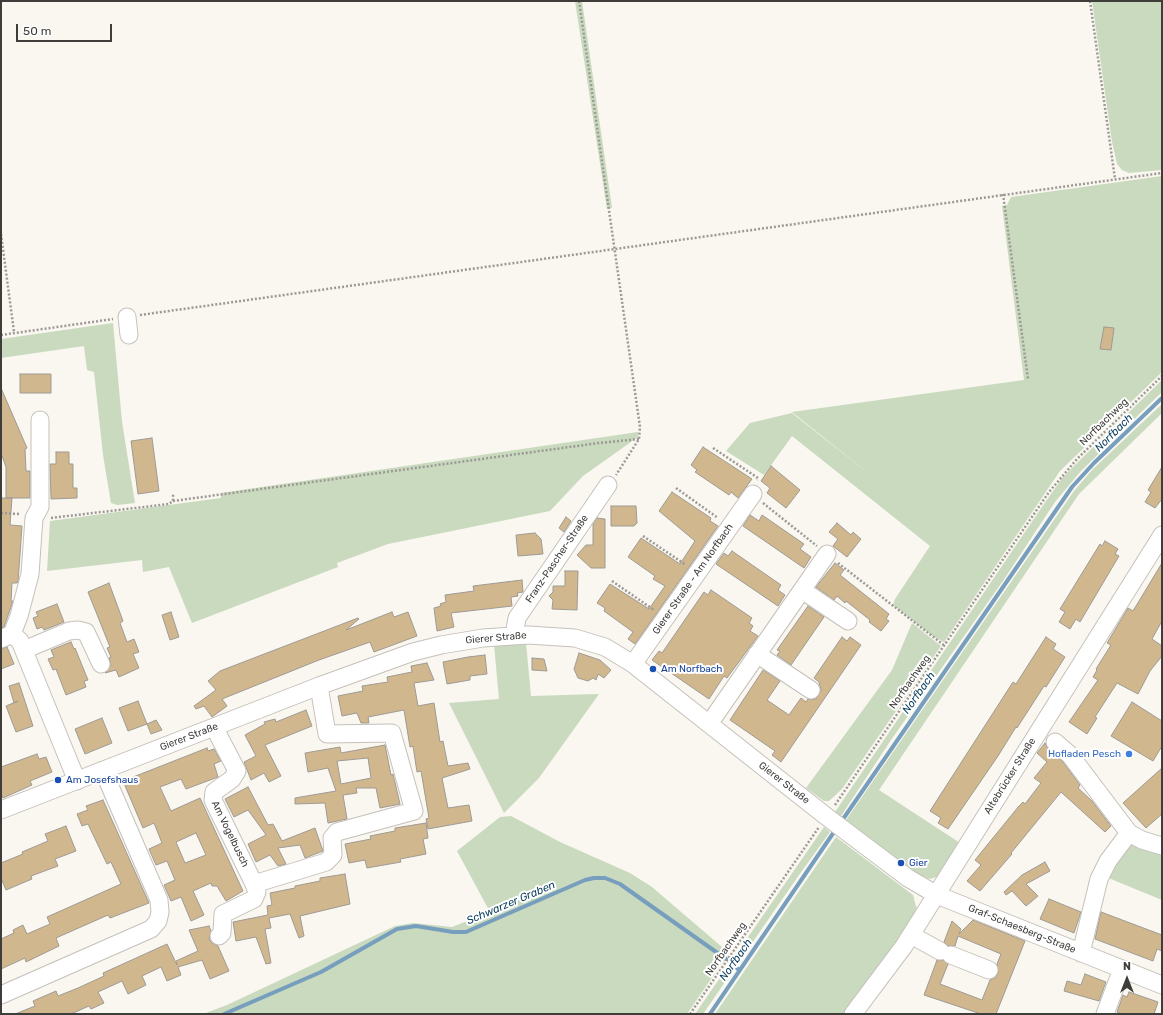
<!DOCTYPE html>
<html>
<head>
<meta charset="utf-8">
<style>
  body { margin:0 }
  #map { position:relative; width:1163px; height:1015px; overflow:hidden; background:#faf6f0; font-family:Rubik,sans-serif }
  canvas { display:block }
  .frame { position:absolute; inset:0; border:2px solid #3e3d3a; pointer-events:none }
  .north { position:absolute; left:1107px; top:959px; width:40px; height:40px; -webkit-text-stroke:3px #fff; paint-order:stroke; rotate:0deg; font-size:11px; font-weight:700; line-height:16px; text-align:center; color:#3e3d3a }
  .north::after { content:''; display:block; margin:auto; width:14px; height:18px; background:#3e3d3a; clip-path:polygon(50% 0,100% 100%,50% 72%,0 100%) }
  .scale { position:absolute; left:16px; top:24px; width:96px; height:18px; box-sizing:border-box; border:2px solid #3e3d3a; border-top:0; padding-left:5px; font-size:12px; line-height:14px; white-space:nowrap; color:#3e3d3a; -webkit-text-stroke:3px #fff; paint-order:stroke }
</style>
</head>
<body>
<div id="map">
<canvas width="1163" height="1015"></canvas>
<div class="frame"></div>
<div class="north">N</div>
<div class="scale">50 m</div>
</div>
<script>
const context = document.querySelector('canvas').getContext('2d');
context.lineJoin = 'round';
function paint(path, color) { context.fillStyle = color; context.fill(path, 'evenodd'); }
const toPath = rows => new Path2D(rows.map(r => 'M' + r).join(''));
function strokePath(path, color, width, dash) { context.strokeStyle = color; context.lineWidth = width; context.lineCap = dash ? 'butt' : 'round'; context.setLineDash(dash || []); context.stroke(path); }
function label(font, color, halo, rows, align = 'center') {
  context.font = font + ' Rubik,sans-serif'; context.lineWidth = 4; context.setLineDash([]); context.textBaseline = 'middle'; context.strokeStyle = halo; context.fillStyle = color; for (const [text, x, y, turn = 0] of rows) {
    context.save(); context.translate(x, y); context.rotate((+turn || 0) * Math.PI / 180); context.textAlign = isNaN(turn) ? turn : align; if (halo) context.strokeText(text, 0, 0); context.fillText(text, 0, 0); context.restore();
  }
}
paint(toPath([
  [575,1,582,1,612,208,607,209],
  [1092,1,1162,1,1162,170,1129,173,1122,170,1117,164,1112,142],
  [1162,176,1162,372,1060,471,944,642,934,637,893,605,895,599,930,546,792,436,764,475,726,451,750,423,792,413,878,481,792,412,1024,380,1002,206,1007,205,1011,197],
  [113,323,122,422,135,503,117,505,111,503,103,455,94,372,87,370,84,346,1,358,1,339],
  [1162,380,1162,392,1081,471,1055,502,1005,578,891,740,841,816,835,812,1046,501,1063,477,1082,458],
  [1162,404,1162,413,1079,494,879,790,960,843,940,876,930,879,910,871,846,820,1074,491,1092,470],
  [638,432,638,437,583,476,550,511,388,544,337,563,338,567,192,623,169,567,143,572,142,560,47,571,50,521,221,498,221,493],
  [912,623,941,646,842,789,829,801,824,801,806,788,892,670],
  [526,643,531,696,599,694,539,778,504,813,449,703,499,699,494,645],
  [511,816,560,842,630,873,652,887,729,953,687,1014,203,1014,227,1005,395,926,413,923,452,927,490,912,457,851,500,817],
  [824,827,830,832,799,875,703,1014,695,1014],
  [836,837,913,895,918,914,845,1014,715,1014],
  [1131,838,1162,851,1162,900,1106,877]
]), '#c9dabe');
strokePath(toPath([
  [841,822,1072,487,1094,463,1162,398],
  [731,963,739,970],
  [224,1014,321,972,397,929,416,926,453,932,466,932,585,880,594,878,605,878,620,884,726,959],
  [710,1014,836,829]
]), '#779fbd', 4);
const building = toPath([
  [1104,327,1114,328,1111,350,1100,349,1104,327],
  [20,374,51,374,51,393,20,393,20,374],
  [1,388,27,448,25,449,26,471,30,471,30,498,6,498,6,467,1,453,1,388],
  [152,438,159,491,138,494,131,441,152,438],
  [703,447,752,479,738,498,731,492,729,495,695,472,697,470,691,465,703,447],
  [56,452,69,452,69,464,73,464,73,488,77,488,77,498,51,499,50,464,56,464,56,452],
  [771,466,800,490,786,508,767,493,770,488,761,481,771,466],
  [1162,467,1162,499,1155,508,1145,502,1151,492,1148,490,1162,467],
  [672,492,711,518,710,521,718,526,635,644,628,639,633,632,604,611,605,608,597,603,610,584,649,609,665,586,653,579,655,576,628,557,641,538,680,564,695,541,659,511,672,492],
  [1,498,12,498,10,525,22,526,18,582,17,583,12,583,11,601,13,601,4,627,1,628,1,498],
  [611,506,636,506,637,523,634,526,611,526,611,506],
  [750,515,759,521,762,515,804,544,800,549,811,557,804,568,743,526,750,515],
  [566,517,571,521,564,532,559,528,566,517],
  [597,518,605,519,605,568,591,568,577,555,586,545,593,545,593,524,597,518],
  [837,523,851,535,853,532,861,539,847,557,833,546,838,539,829,532,837,523],
  [535,533,541,539,543,554,518,556,516,535,535,533],
  [1105,541,1118,549,1115,554,1119,556,1080,622,1076,619,1070,629,1059,622,1065,612,1060,609,1100,544,1102,546,1105,541],
  [732,551,781,585,778,590,785,595,778,606,716,564,724,553,728,556,732,551],
  [835,563,844,570,840,575,889,614,886,619,889,621,881,631,869,622,870,620,846,601,845,603,837,596,834,600,816,587,835,563],
  [1162,563,1162,621,1152,639,1162,646,1162,656,1150,671,1138,694,1117,683,1095,717,1097,718,1087,734,1069,722,1098,680,1093,677,1097,670,1096,669,1111,645,1107,643,1128,608,1133,611,1162,563],
  [565,571,578,571,577,610,552,609,553,600,549,596,553,592,553,586,565,586,565,571],
  [522,580,523,592,517,593,518,596,511,597,512,606,451,613,454,627,437,631,434,608,441,606,440,604,446,602,445,595,474,591,473,586,522,580],
  [109,583,123,621,120,623,127,642,134,639,139,652,133,654,139,668,119,677,116,670,105,673,111,665,109,658,111,657,107,648,110,647,88,592,109,583],
  [711,590,752,618,749,623,753,626,750,631,758,636,727,678,724,676,709,699,652,660,659,651,662,653,704,592,708,595,711,590],
  [57,604,64,622,44,630,42,627,37,629,33,618,38,616,36,612,57,604],
  [808,606,824,617,791,665,777,655,780,651,777,650,808,606],
  [171,612,179,637,170,640,162,615,171,612],
  [392,612,394,617,408,612,417,636,374,652,370,642,319,660,222,699,227,706,212,717,204,706,196,709,194,706,216,690,208,681,220,671,358,618,359,619,346,630,392,612],
  [842,637,847,641,850,637,861,645,781,762,772,755,775,751,730,720,763,670,780,681,767,700,789,715,801,698,806,702,808,699,816,699,821,690,819,682,814,678,842,637],
  [1046,637,1056,644,1053,649,1065,657,1046,687,1044,686,1017,728,1016,727,998,756,948,829,938,823,941,818,930,811,1013,682,1016,684,1046,637],
  [71,642,74,649,75,648,88,680,84,681,86,687,66,695,56,669,53,670,48,659,54,657,51,650,71,642],
  [7,647,14,664,1,669,1,649,7,647],
  [579,653,600,660,611,670,604,678,598,674,596,680,593,678,588,681,578,678,574,669,579,653],
  [485,655,487,674,470,676,470,680,447,684,443,662,468,657,485,655],
  [532,658,544,659,547,671,532,670,532,658],
  [427,663,434,680,414,683,418,706,434,703,440,742,443,741,448,766,468,763,470,769,442,778,448,808,469,805,472,821,428,829,426,819,429,818,421,771,417,772,413,746,410,747,404,710,368,717,369,723,361,723,357,713,342,716,338,696,363,691,362,686,388,682,387,677,412,672,411,666,427,663],
  [19,683,33,726,16,732,6,706,18,701,14,703,9,686,19,683],
  [138,701,147,724,156,720,162,730,151,734,147,724,128,731,119,708,138,701],
  [1132,702,1162,721,1162,746,1153,761,1111,736,1132,702],
  [306,710,312,726,265,745,281,776,269,782,264,773,251,780,244,762,256,756,245,735,265,724,264,722,275,719,276,722,306,710],
  [102,718,112,743,85,754,75,729,102,718],
  [1045,743,1048,749,1063,762,1080,785,1078,788,1092,801,1111,826,1105,832,1061,792,1011,853,1012,854,980,891,967,881,981,865,975,860,1019,806,1023,802,1025,804,1041,783,1034,778,1047,762,1037,753,1045,743],
  [385,745,391,775,393,774,400,804,380,808,376,788,356,788,357,793,343,795,347,819,328,823,325,803,295,804,295,798,336,791,328,768,308,772,305,753,340,747,341,753,385,745],
  [368,758,371,778,341,784,337,761,368,758],
  [207,748,208,751,214,749,221,761,214,764,218,777,186,789,181,779,160,787,171,811,200,798,243,891,226,901,217,886,212,886,211,883,193,891,204,915,191,921,181,897,171,901,164,885,175,880,167,861,156,865,149,849,162,843,154,823,143,828,123,781,207,748],
  [196,833,206,855,185,863,176,842,196,833],
  [37,754,39,759,46,757,52,772,30,781,32,785,3,798,1,793,1,767,37,754],
  [1162,768,1162,814,1146,828,1123,803,1162,768],
  [248,787,268,825,273,824,282,841,315,828,323,851,305,858,300,845,278,848,286,864,278,866,270,855,256,862,248,844,266,835,264,832,248,810,234,817,225,799,248,787],
  [103,800,149,903,110,918,108,915,56,938,59,946,26,962,25,958,1,969,1,939,14,933,13,930,23,925,27,934,50,924,47,917,121,884,111,862,107,864,88,824,82,826,77,814,88,810,86,806,103,800],
  [426,823,428,838,423,839,426,854,400,859,401,862,367,868,365,860,349,863,345,844,371,839,370,836,395,831,395,828,426,823],
  [66,826,76,851,55,859,58,866,31,876,32,879,6,890,1,878,1,863,23,854,22,852,48,841,45,834,66,826],
  [1045,862,1050,871,1026,884,1038,896,1026,906,1012,891,1006,895,1004,892,1022,875,1045,862],
  [345,874,350,904,300,916,304,936,299,938,290,914,269,918,271,928,265,929,271,963,266,964,256,937,236,941,233,922,268,915,267,906,272,905,270,893,295,888,295,886,320,881,320,878,345,874],
  [1049,899,1081,912,1074,933,1040,919,1049,899],
  [1101,912,1162,935,1162,951,1157,949,1153,961,1095,939,1101,912],
  [973,920,1025,941,996,1014,981,1014,924,995,937,960,943,960,948,964,940,984,982,1000,990,980,995,978,998,973,997,964,1001,954,958,936,955,946,948,946,944,942,952,921,961,929,959,934,973,920],
  [209,926,211,931,209,939,212,943,218,946,229,971,210,979,202,960,178,967,181,975,167,981,161,967,142,976,146,985,128,994,122,981,98,992,104,1003,91,1009,89,1006,71,1014,15,1014,35,1006,33,1001,56,991,58,996,78,988,104,976,103,973,167,944,177,965,176,961,198,951,189,930,209,926],
  [1085,974,1106,982,1099,1001,1064,991,1067,981,1081,985,1085,974],
  [1129,992,1158,1002,1154,1014,1123,1014,1117,1012,1123,995,1127,997,1129,992]
]);
paint(building, '#d1b78e');
strokePath(building, '#9e9a94', 1);
const minor = toPath([
  [127,317,129,335],
  [802,590,848,621],
  [12,634,19,616,30,574,34,518,40,507,40,420],
  [514,636,517,618,608,485],
  [1,639,12,634,20,641,77,781],
  [24,650,69,631,78,630,86,632,101,664],
  [757,654,811,690],
  [633,664,753,494],
  [709,724,827,554],
  [214,727,237,771,232,779,214,792,213,800,254,884,326,862,333,855,332,838,337,832,414,811,392,733,327,734,319,686],
  [1055,742,1070,755,1129,833,1142,840,1162,846],
  [1,810,319,686,413,652,441,645,483,638,528,635,575,638,605,647,633,664,827,817,908,878,937,895,1162,985],
  [911,935,940,951],
  [219,936,222,933,223,914,254,899,257,892,254,884],
  [1081,953,1099,879,1108,861,1129,833],
  [951,955,989,970],
  [1,995,151,929,158,921,160,912,159,900,103,770],
  [853,1014,904,946,1162,535],
  [1105,1014,1122,969]
]);
strokePath(minor, '#c5c1bb', 19);
strokePath(toPath([
  [579,1,640,427,639,439,616,475],
  [1090,1,1115,179],
  [1003,194,1028,379],
  [1,234,14,332],
  [140,315,1162,173],
  [1,335,113,319],
  [713,448,758,478,757,480],
  [676,488,718,518],
  [173,501,599,443,639,439],
  [763,503,817,546],
  [1,513,20,514],
  [51,518,169,504,173,501,173,494],
  [643,536,686,565],
  [838,563,945,646],
  [612,581,654,610],
  [835,805,1049,492,1077,459,1162,376],
  [690,1014,819,827]
]), '#9c9995', 2.5, [2, 2]);
strokePath(minor, '#fff', 17);
for (const [x, y, r, color] of [
  [653,669,4,"#1a4fb4"],
  [1129,754,4,"#3f7fe0"],
  [58,780,4,"#1a4fb4"],
  [901,863,4,"#1a4fb4"]
]) { const dot = new Path2D(); dot.arc(x, y, r, 0, 2 * Math.PI); context.fillStyle = color; context.fill(dot); strokePath(dot, '#fff', 1.5); }
label('10px', '#3e3d3a', '#fff', [
  ["Norfbachweg",1104,422,-44],
  ["Franz-Pascher-Straße",557,559,-56],
  ["Gierer Straße - Am Norfbach",693,579,-55],
  ["Gierer Straße",496,638,-5],
  ["Norfbachweg",910,682,-55],
  ["Gierer Straße",189,737,-21],
  ["Altebrücker Straße",1010,776,-58],
  ["Gierer Straße",784,783,38],
  ["Am Vogelbusch",230,834,64],
  ["Graf-Schaesberg-Straße",1022,929,22],
  ["Norfbachweg",726,949,-55]
]);
label('10px', '#164399', '#fff', [
  ["Am Norfbach",661,669],
  ["Am Josefshaus",66,780],
  ["Gier",909,863]
], 'left');
label('10px', '#366cbe', '#fff', [
  ["Hofladen Pesch",1121,754]
], 'right');
label('italic 11px', '#114362', '#fff', [
  ["Norfbach",1114,433,-45],
  ["Norfbach",919,693,-55],
  ["Schwarzer Graben",511,903,-23],
  ["Norfbach",736,960,-55]
]);
</script>
</body>
</html>
